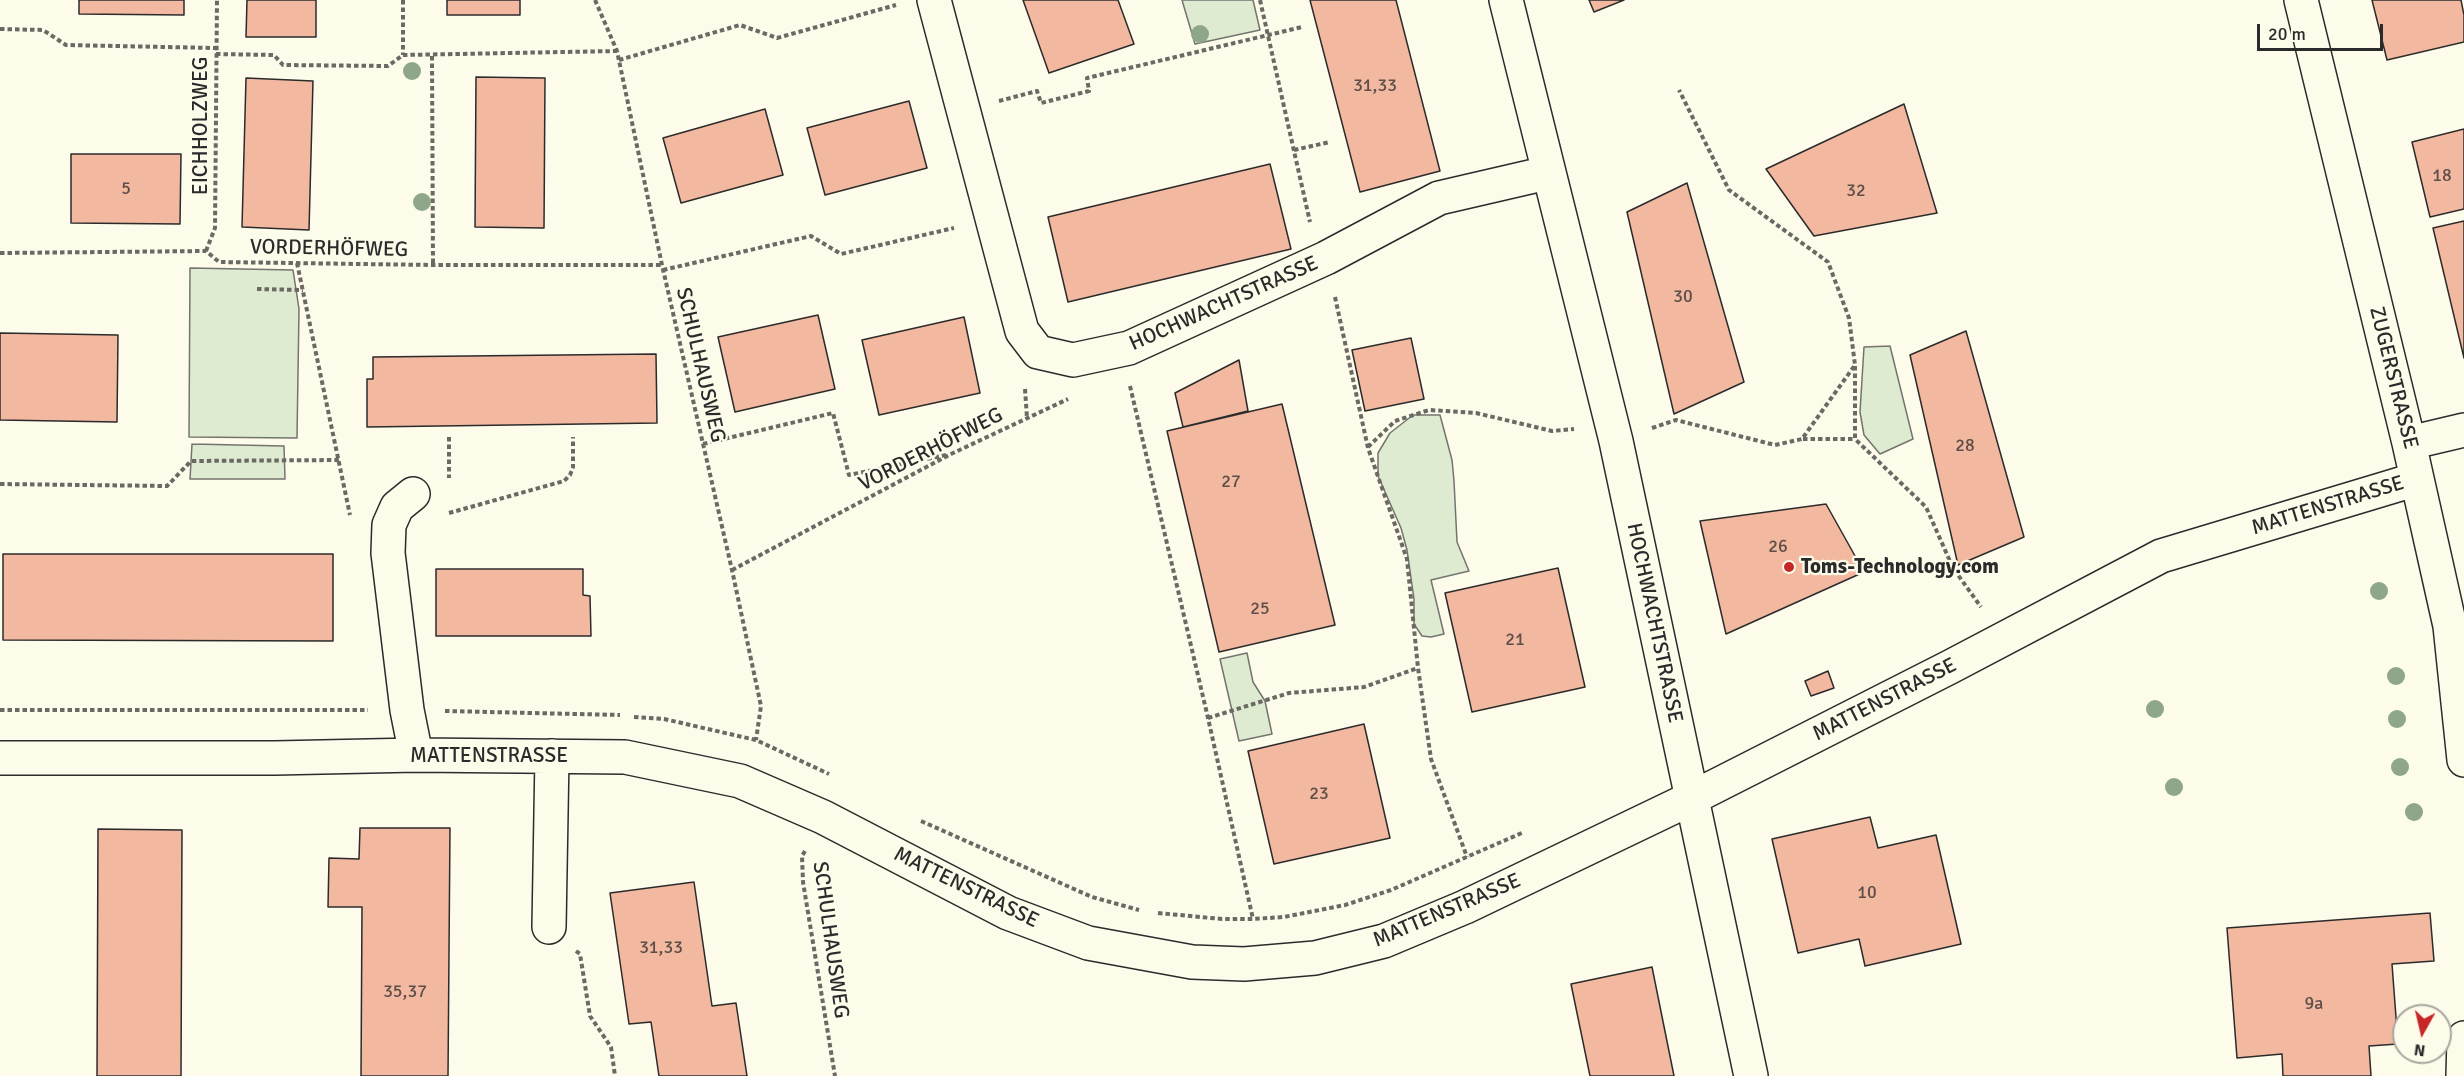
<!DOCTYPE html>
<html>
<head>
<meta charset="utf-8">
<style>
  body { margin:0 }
  #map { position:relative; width:2464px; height:1076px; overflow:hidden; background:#fdfbea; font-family:Signika,sans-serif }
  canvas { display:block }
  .north { position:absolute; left:2392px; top:1004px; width:60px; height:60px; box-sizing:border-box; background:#fdfbea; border:2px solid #a9a89e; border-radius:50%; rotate:188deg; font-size:16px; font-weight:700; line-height:24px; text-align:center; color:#2b2b2b }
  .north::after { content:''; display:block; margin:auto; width:21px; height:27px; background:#c62828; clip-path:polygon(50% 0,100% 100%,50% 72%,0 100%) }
  .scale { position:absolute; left:2257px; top:24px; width:126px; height:27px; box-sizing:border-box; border:3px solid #2b2b2b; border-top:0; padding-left:8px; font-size:18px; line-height:21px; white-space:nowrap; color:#2b2b2b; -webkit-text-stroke:4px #fdfbea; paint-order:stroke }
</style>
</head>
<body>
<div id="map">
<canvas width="2464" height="1076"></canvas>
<div class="north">N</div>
<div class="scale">20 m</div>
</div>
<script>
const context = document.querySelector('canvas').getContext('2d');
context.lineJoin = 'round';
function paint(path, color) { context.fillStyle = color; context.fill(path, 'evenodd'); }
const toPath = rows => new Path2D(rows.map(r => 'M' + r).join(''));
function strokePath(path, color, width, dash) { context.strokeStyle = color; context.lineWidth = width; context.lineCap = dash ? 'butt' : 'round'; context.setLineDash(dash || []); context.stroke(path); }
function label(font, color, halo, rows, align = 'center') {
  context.font = font + ' Signika,sans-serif'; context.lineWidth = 4.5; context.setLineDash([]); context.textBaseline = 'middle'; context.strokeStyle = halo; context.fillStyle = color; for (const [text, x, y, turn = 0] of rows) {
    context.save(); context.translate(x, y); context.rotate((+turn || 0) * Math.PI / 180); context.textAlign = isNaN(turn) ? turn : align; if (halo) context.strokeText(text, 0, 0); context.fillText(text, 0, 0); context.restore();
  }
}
const green = toPath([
  [1182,0,1253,0,1260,30,1195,44,1182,0],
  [190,268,293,270,299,309,297,438,189,437,190,268],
  [1890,346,1913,439,1880,454,1864,435,1860,412,1864,347,1890,346],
  [1413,415,1440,415,1452,460,1454,481,1457,542,1469,571,1431,580,1444,634,1431,637,1422,636,1414,624,1414,599,1407,550,1401,528,1378,476,1378,453,1390,433,1413,415],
  [192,444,284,446,285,479,190,479,192,444],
  [1247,653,1253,682,1265,701,1272,734,1239,741,1220,659,1247,653]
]);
paint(green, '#deebd1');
strokePath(green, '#74746e', 1.5);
const building = toPath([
  [79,0,184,0,184,15,79,14,79,0],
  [247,0,316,0,316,37,246,37,247,0],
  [447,0,520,0,520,15,447,15,447,0],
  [1023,0,1118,0,1134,44,1049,73,1023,0],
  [1310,0,1396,0,1440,171,1360,192,1310,0],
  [1589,0,1624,0,1594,12,1589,0],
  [2372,0,2461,0,2464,15,2464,42,2387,60,2372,0],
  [476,77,545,78,544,228,475,227,476,77],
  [246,78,313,81,309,230,242,227,246,78],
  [909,101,927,168,825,195,807,128,909,101],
  [1904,104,1937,213,1814,236,1766,169,1904,104],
  [765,109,783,175,681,203,663,138,765,109],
  [2464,129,2464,209,2430,217,2412,142,2464,129],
  [71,154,181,154,180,224,71,223,71,154],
  [1270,164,1291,249,1068,302,1048,217,1270,164],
  [1687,183,1744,382,1674,414,1627,212,1687,183],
  [2464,221,2464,358,2433,228,2464,221],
  [818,315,835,389,735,412,718,337,818,315],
  [964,317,980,393,879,415,862,340,964,317],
  [1966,331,2024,537,1958,565,1910,355,1966,331],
  [0,333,118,335,117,422,0,420,0,333],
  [1411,338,1424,399,1365,411,1352,350,1411,338],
  [656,354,657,423,367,427,367,379,373,379,373,357,656,354],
  [1239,360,1248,411,1183,427,1175,393,1239,360],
  [1282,404,1335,625,1219,652,1167,431,1282,404],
  [1826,504,1864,572,1726,634,1700,521,1826,504],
  [3,554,333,554,333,641,3,640,3,554],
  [1558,568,1585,687,1472,712,1445,593,1558,568],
  [436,569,583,569,583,595,590,596,591,636,436,636,436,569],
  [1828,671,1834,688,1811,696,1805,681,1828,671],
  [1364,724,1390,838,1274,864,1248,751,1364,724],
  [1870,817,1878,848,1936,835,1961,944,1865,966,1859,939,1798,953,1772,839,1870,817],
  [360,828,450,828,448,1076,361,1076,362,907,328,907,329,858,359,859,360,828],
  [98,829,182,830,181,1076,97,1076,98,829],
  [694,882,712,1006,736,1003,747,1076,659,1076,651,1022,629,1024,610,893,694,882],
  [2430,913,2434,961,2392,964,2398,1044,2369,1046,2371,1076,2283,1076,2282,1054,2237,1058,2227,928,2430,913],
  [1652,967,1674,1076,1590,1076,1571,984,1652,967]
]);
paint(building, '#f2b8a0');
strokePath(building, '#2b2b2b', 1.5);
const minor = toPath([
  [934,0,1022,331,1038,352,1073,360,1129,348,1326,258,1439,198,1547,173],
  [1506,0,1616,441,1751,1076],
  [2301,0,2409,443,2450,626,2464,760],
  [2409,443,2464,430],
  [413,494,397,507,389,525,388,553,407,710,416,755],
  [0,758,275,758,416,755,625,757,740,781,823,817,1008,913,1088,943,1192,962,1244,964,1315,958,1384,941,1465,907,1690,799,1950,667,2161,556,2417,479],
  [549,927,552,756],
  [2463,1076,2464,1038]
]);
strokePath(minor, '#2b2b2b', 36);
strokePath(toPath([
  [403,0,403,55],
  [595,0,617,51,662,265,732,570,761,706,756,740],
  [1260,0,1310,222],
  [0,29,43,30,66,45,216,48],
  [216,54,274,55,283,65,388,66,403,55,617,51],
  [432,56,433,265],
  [619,60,740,25,777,38,896,5],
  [999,101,1037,91,1041,103,1089,91,1087,78,1302,27],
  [1294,150,1330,142],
  [206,251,215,228,217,0],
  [0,253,206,251,219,262,433,265,662,265],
  [297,263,350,515],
  [663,270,811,236,841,254,954,228],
  [257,289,303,290],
  [1335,297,1368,448,1407,559,1418,668,1431,759,1467,857],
  [1855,366,1855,439,1926,507,1953,568,1981,607],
  [1130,386,1208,718,1253,919],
  [1025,389,1027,418],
  [1652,428,1676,420,1775,445,1802,439,1855,365,1849,318,1828,262,1729,190,1679,90],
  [449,437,449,478],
  [1803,439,1855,439],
  [703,444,833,413,849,475,946,455],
  [1368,447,1395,421,1429,410,1476,413,1552,431,1574,429],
  [0,484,167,486,191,461,339,460],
  [449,513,564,481,570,475,573,467,573,437],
  [732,570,951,454,1068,399],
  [0,710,368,710],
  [445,711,620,715],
  [634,717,664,719,756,740,829,774],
  [1208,718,1289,693,1364,687,1418,668],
  [921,821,1092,897,1139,910],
  [805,851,802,856,803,882,835,1076],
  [1158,913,1222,919,1253,919,1284,917,1345,905,1391,890,1524,832],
  [576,951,580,954,590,1016,611,1047,615,1076]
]), '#6a6964', 4, [4.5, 3]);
strokePath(minor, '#fdfbea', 33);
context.fillStyle = '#8ea78a';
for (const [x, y] of [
  [1200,34],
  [412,71],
  [422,202],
  [2379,591],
  [2396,676],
  [2155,709],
  [2397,719],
  [2400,767],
  [2174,787],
  [2414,812]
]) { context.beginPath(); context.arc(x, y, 9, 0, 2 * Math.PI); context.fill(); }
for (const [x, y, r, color] of [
  [1789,567,6,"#c62828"]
]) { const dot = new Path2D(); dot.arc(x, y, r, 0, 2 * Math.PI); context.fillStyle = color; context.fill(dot); strokePath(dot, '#fdfbea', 2); }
label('18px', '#5d4e48', null, [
  ["31,33",1375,86],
  ["18",2442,176],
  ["5",126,189],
  ["32",1856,191],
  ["30",1683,297],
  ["28",1965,446],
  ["27",1231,482],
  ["26",1778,547],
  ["25",1260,609],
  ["21",1515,640],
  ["23",1319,794],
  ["10",1867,893],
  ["31,33",661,948],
  ["35,37",405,992],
  ["9a",2314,1004]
]);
label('21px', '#2b2b2b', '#fdfbea', [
  ["EICHHOLZWEG",201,126,-90],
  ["VORDERHÖFWEG",329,249,1],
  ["HOCHWACHTSTRASSE",1224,304,-24],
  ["SCHULHAUSWEG",700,365,77],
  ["ZUGERSTRASSE",2393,378,76],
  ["VORDERHÖFWEG",931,450,-27],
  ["MATTENSTRASSE",2328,506,-17],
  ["HOCHWACHTSTRASSE",1654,623,78],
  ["MATTENSTRASSE",1885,700,-27],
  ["MATTENSTRASSE",489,756],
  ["MATTENSTRASSE",966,888,26],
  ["MATTENSTRASSE",1447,911,-23],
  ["SCHULHAUSWEG",830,940,82]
]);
label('bold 21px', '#2b2b2b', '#fdfbea', [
  ["Toms-Technology.com",1801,567]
], 'left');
</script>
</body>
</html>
